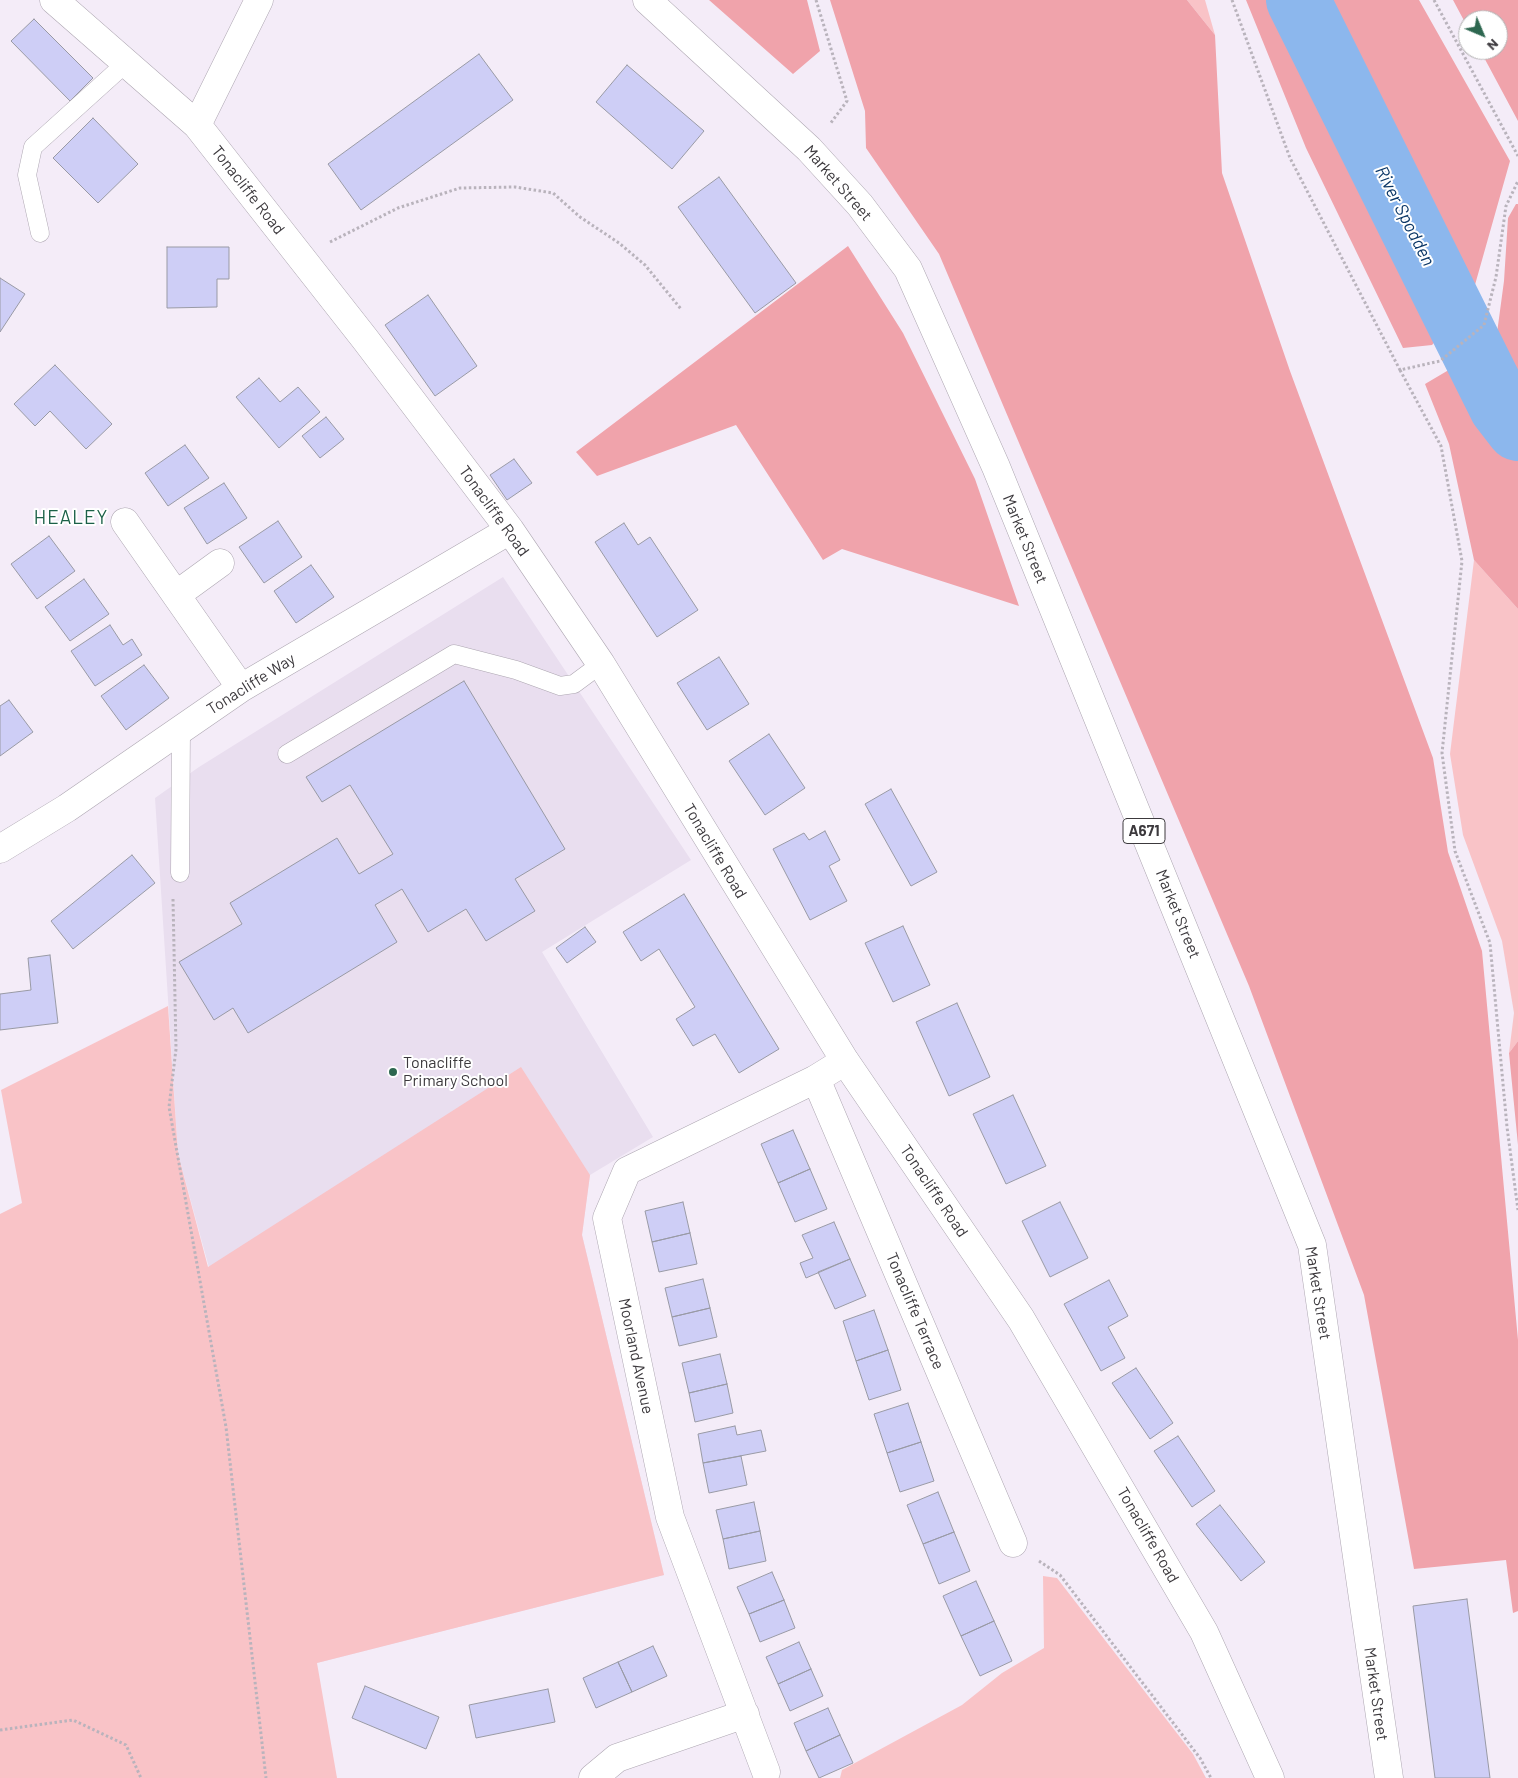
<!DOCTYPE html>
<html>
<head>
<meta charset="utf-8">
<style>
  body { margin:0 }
  #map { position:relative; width:1518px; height:1778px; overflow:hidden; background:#f4ecf8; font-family:Barlow,sans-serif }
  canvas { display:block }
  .north { position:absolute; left:1458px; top:10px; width:50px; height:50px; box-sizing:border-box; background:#fff; border:1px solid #b1b0b1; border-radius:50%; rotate:135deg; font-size:14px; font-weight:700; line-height:20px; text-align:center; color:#3c393d }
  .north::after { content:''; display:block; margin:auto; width:18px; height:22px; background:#2d6750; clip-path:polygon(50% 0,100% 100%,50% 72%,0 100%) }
</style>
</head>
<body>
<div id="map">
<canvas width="1518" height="1778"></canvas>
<div class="north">N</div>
</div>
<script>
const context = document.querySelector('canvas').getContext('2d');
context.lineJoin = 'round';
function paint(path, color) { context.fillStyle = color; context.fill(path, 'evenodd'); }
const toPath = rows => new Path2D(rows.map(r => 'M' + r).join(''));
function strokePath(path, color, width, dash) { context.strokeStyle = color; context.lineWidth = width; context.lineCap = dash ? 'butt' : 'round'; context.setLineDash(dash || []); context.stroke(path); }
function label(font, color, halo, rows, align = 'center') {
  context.font = font + ' Barlow,sans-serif'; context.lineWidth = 4; context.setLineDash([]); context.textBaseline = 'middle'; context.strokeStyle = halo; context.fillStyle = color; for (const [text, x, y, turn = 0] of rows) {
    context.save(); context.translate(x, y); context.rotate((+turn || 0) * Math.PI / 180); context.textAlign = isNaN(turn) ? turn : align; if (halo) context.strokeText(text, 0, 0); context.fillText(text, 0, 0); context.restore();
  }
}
paint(toPath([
  [503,577,691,860,542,952,653,1137,590,1175,582,1235,664,1575,317,1663,178,1154,155,798,199,767]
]), '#e9deef');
paint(toPath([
  [1187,0,1205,0,1215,35],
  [1474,560,1518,609,1518,1041,1509,1053,1514,1013,1502,941,1463,835,1450,754],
  [168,1006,178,1154,208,1267,521,1067,590,1175,582,1235,664,1575,317,1663,337,1778,0,1778,0,1214,22,1203,1,1090],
  [1043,1576,1057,1578,1193,1754,1206,1778,840,1778,842,1770,962,1705,1002,1673,1044,1648]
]), '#f9c3c7');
paint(toPath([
  [709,0,807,0,820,51,793,74],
  [830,0,1187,0,1215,35,1222,173,1290,371,1433,758,1448,852,1482,951,1518,1340,1518,1611,1513,1613,1506,1560,1414,1569,1364,1295,1249,986,939,254,866,148,865,111],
  [1246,0,1283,0,1448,328,1432,345,1403,348,1306,148],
  [1315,0,1419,0,1510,161,1469,306],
  [1453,0,1518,0,1518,121,1480,50,1498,50,1498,20,1468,20,1468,28],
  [1516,204,1518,204,1518,405,1512,398,1486,345,1497,333,1504,281,1508,218],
  [848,246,903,333,975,479,1019,606,842,549,823,560,736,425,597,476,576,452],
  [1469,358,1492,411,1518,443,1518,609,1474,560,1449,444,1425,384],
  [1518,1041,1518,1145,1509,1053]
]), '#f0a3ab');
strokePath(toPath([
  [1298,0,1501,407,1518,429]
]), '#8cb7ed', 64);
const building = toPath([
  [34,19,93,78,70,101,11,41,34,19],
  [479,54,513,100,361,210,328,164,479,54],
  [627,65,704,131,672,169,596,102,627,65],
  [93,118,138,164,98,203,53,158,93,118],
  [719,177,796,283,755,313,678,207,719,177],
  [167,247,229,247,229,279,217,279,217,307,167,308,167,247],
  [0,278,25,294,0,332,0,278],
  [428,295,477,366,435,396,385,325,428,295],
  [55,365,112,424,86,449,50,411,35,426,14,404,55,365],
  [259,378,280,402,298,387,320,412,279,448,236,397,259,378],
  [326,417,344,439,320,458,302,436,326,417],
  [185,445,209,478,168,506,145,473,185,445],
  [514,459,532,483,507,500,490,475,514,459],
  [224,483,247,518,207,544,184,508,224,483],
  [278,521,302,557,264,583,239,547,278,521],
  [624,523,638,545,650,537,698,610,657,637,595,542,624,523],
  [49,536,75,571,37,599,11,564,49,536],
  [311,565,334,597,296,623,274,591,311,565],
  [84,579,109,614,70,641,45,607,84,579],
  [110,625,123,645,132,639,142,655,95,686,71,651,110,625],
  [719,657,749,704,707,730,677,683,719,657],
  [144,665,169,698,126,730,101,696,144,665],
  [464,681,565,849,515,879,535,911,486,941,466,909,428,932,402,889,375,905,397,942,248,1033,233,1008,214,1020,179,962,242,924,230,903,337,838,359,874,393,854,350,785,322,802,306,777,464,681],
  [9,700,33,732,0,756,0,706,9,700],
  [769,734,805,788,765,815,729,761,769,734],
  [891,789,937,872,911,886,865,804,891,789],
  [825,831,840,860,829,866,847,901,810,920,773,849,804,833,809,840,825,831],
  [132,855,155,883,73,949,51,921,132,855],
  [684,894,779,1049,739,1073,715,1034,693,1046,676,1019,695,1007,659,949,641,961,623,932,684,894],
  [903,926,930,985,893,1002,865,943,903,926],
  [585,927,596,942,567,963,556,948,585,927],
  [50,955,58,1023,0,1030,0,994,31,990,28,958,50,955],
  [957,1003,990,1077,949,1096,916,1022,957,1003],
  [1013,1095,1046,1166,1006,1184,973,1114,1013,1095],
  [793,1130,810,1169,778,1183,761,1144,793,1130],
  [810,1169,827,1209,795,1222,778,1183,810,1169],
  [683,1202,690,1233,652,1242,645,1211,683,1202],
  [1060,1202,1088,1258,1050,1277,1022,1221,1060,1202],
  [834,1222,850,1259,806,1278,800,1263,813,1258,802,1235,834,1222],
  [690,1233,697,1264,659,1272,652,1242,690,1233],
  [850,1259,866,1296,835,1309,818,1272,850,1259],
  [703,1279,710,1308,672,1317,665,1288,703,1279],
  [1109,1280,1128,1316,1108,1327,1125,1358,1101,1371,1064,1304,1109,1280],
  [710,1308,717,1337,679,1346,672,1317,710,1308],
  [874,1310,888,1350,856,1361,843,1321,874,1310],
  [888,1350,901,1390,869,1400,856,1361,888,1350],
  [720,1354,727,1384,689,1393,682,1363,720,1354],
  [1136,1368,1173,1423,1150,1439,1112,1383,1136,1368],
  [727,1384,733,1413,695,1422,689,1393,727,1384],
  [908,1403,921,1442,887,1453,874,1414,908,1403],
  [735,1426,737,1435,761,1430,766,1451,703,1463,698,1434,735,1426],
  [1178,1436,1215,1491,1192,1507,1154,1451,1178,1436],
  [921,1442,934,1481,900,1492,887,1453,921,1442],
  [741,1456,747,1485,709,1493,703,1463,741,1456],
  [938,1492,954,1532,923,1544,907,1505,938,1492],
  [754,1502,760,1531,723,1539,716,1510,754,1502],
  [1220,1505,1265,1562,1241,1581,1196,1524,1220,1505],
  [760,1531,766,1561,729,1569,723,1539,760,1531],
  [954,1532,970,1571,939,1584,923,1544,954,1532],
  [772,1572,784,1600,749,1614,737,1587,772,1572],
  [976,1581,994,1621,961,1636,943,1596,976,1581],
  [1467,1599,1490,1778,1435,1778,1413,1606,1467,1599],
  [784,1600,795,1628,760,1642,749,1614,784,1600],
  [994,1621,1012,1661,980,1676,961,1636,994,1621],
  [799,1642,811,1669,778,1684,766,1657,799,1642],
  [653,1646,667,1676,632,1692,618,1662,653,1646],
  [618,1662,632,1692,596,1708,583,1678,618,1662],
  [811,1669,823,1696,790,1711,778,1684,811,1669],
  [365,1686,439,1717,426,1749,352,1718,365,1686],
  [548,1689,555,1722,476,1738,469,1705,548,1689],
  [828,1708,840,1735,806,1751,794,1723,828,1708],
  [840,1735,853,1763,819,1778,806,1751,840,1735]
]);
paint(building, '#cecef6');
strokePath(building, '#999aa5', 1);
const service = toPath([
  [40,233,27,175,33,147,126,63],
  [287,754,454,654,516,670,560,686,574,684,601,664],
  [180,873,181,729]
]);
const minor = toPath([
  [54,0,197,125,365,339,510,530,601,664,845,1061,1021,1319,1204,1632,1270,1778],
  [197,125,259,0],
  [125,522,241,688],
  [176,595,220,563],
  [0,849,67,808,241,688,510,530],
  [816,1079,1013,1543],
  [766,1772,670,1517,607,1218,627,1171,816,1079,845,1061],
  [593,1778,617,1758,745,1714]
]);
const primary = toPath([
  [647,0,809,149,860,205,908,269,996,467,1312,1245,1389,1778]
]);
strokePath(service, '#ada6b1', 19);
strokePath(minor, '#ada6b1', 29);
strokePath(primary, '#ada6b1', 29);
strokePath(toPath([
  [816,0,847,101,830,124],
  [1232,0,1290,158,1400,370,1440,361,1484,325,1496,277,1506,206,1518,181],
  [1434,0,1518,156],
  [330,242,398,208,460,188,515,187,553,193,580,217,619,243,645,265,681,309],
  [1400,370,1441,446,1462,561,1442,753,1455,851,1490,943,1507,1127,1518,1210],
  [173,899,176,1049,169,1107,226,1427,266,1778],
  [1039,1561,1060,1575,1200,1758,1211,1778],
  [0,1730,73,1720,126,1745,141,1778]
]), '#b9b3bc', 3, [2.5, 2.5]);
strokePath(service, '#fff', 18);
strokePath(minor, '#fff', 28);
strokePath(primary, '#fff', 28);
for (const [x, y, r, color] of [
  [393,1072,5,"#2d6750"]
]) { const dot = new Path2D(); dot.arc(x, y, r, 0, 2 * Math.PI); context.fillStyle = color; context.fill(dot); strokePath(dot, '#fff', 2); }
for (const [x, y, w] of [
  [1144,831,42]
]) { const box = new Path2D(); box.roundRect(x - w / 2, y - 12.5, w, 25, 4); context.fillStyle = '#fff'; context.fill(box); strokePath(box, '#3c393d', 1); }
label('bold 15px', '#3c393d', null, [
  ["A671",1144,831]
]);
label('16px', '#3c393d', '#fff', [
  ["Market Street",838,183,49],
  ["Tonacliffe Road",248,190,52],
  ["Tonacliffe Road",494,511,54],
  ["Market Street",1025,539,68],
  ["Tonacliffe Way",251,684,-32],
  ["Tonacliffe Road",715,851,59],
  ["Market Street",1178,914,68],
  ["Tonacliffe Road",934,1191,56],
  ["Market Street",1318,1293,81],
  ["Tonacliffe Terrace",915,1311,67],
  ["Moorland Avenue",636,1356,78],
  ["Tonacliffe Road",1148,1535,60],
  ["Market Street",1376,1694,82]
]);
label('16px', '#3c393d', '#fff', [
  ["Tonacliffe",403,1063],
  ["Primary School",403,1081]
], 'left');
label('italic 18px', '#0b3767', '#fff', [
  ["River Spodden",1405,216,63]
]);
context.letterSpacing = '1px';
label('19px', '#1b6148', '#fff', [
  ["HEALEY",71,518]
]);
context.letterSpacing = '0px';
</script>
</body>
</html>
